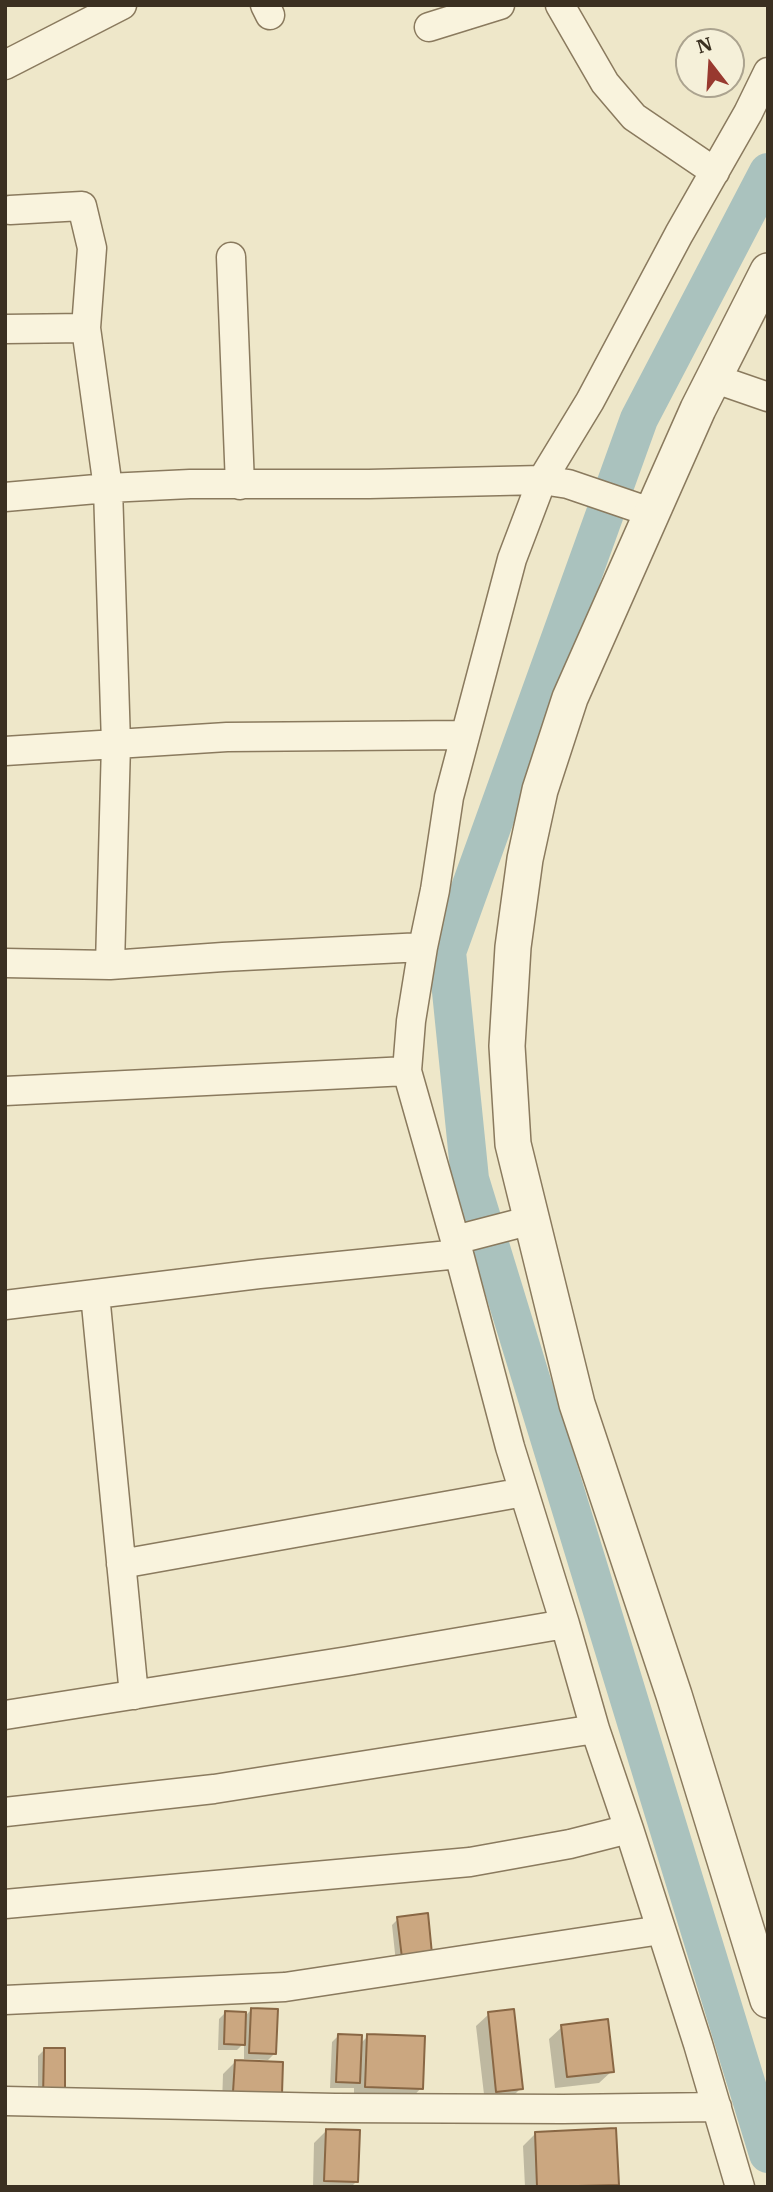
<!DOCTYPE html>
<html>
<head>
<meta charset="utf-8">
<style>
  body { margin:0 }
  #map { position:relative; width:773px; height:2192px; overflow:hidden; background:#eee7c9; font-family:"IBM Plex Serif",serif }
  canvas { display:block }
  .frame { position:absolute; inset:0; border:7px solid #3b3021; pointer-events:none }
  .north { position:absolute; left:675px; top:28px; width:70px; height:70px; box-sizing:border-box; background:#f5f0d9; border:2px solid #aba38f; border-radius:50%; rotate:343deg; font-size:19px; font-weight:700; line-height:28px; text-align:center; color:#3b3021 }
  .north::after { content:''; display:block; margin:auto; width:24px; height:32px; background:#98392f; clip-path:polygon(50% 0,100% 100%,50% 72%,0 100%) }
</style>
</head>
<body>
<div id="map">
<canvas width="773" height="2192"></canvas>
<div class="frame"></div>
<div class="north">N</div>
</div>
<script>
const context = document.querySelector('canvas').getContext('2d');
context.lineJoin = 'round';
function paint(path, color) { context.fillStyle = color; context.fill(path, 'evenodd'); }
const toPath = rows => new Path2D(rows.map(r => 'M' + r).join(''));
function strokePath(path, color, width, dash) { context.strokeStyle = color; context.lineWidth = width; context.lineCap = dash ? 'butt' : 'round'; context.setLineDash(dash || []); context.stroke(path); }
paint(toPath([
  [398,1919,430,1954,396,1963,392,1925],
  [251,2010,274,2054,268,2060,244,2059,244,2043,237,2050,218,2050,219,2019,225,2013,244,2017],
  [489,2014,521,2088,508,2101,485,2103,476,2026],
  [562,2027,612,2071,599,2083,555,2088,549,2039],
  [338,2036,360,2044,368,2036,421,2088,409,2101,354,2098,354,2088,330,2088,332,2042],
  [44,2050,63,2097,38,2103,38,2056],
  [235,2062,280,2094,222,2104,223,2074],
  [327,2130,356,2182,351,2187,313,2187,314,2143],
  [535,2134,617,2185,615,2187,525,2187,523,2146]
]), '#0003');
strokePath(toPath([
  [768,172,639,419,447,952,470,1179,768,2154]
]), '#aac2be', 38);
const building = toPath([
  [428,1913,432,1954,402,1958,397,1917,428,1913],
  [251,2008,278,2009,276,2054,249,2053,251,2008],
  [514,2009,523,2089,496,2092,488,2012,514,2009],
  [225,2011,246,2012,245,2045,224,2044,225,2011],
  [608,2019,614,2072,567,2077,561,2025,608,2019],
  [338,2034,362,2035,360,2083,336,2082,338,2034],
  [367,2034,425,2036,423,2089,365,2087,367,2034],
  [44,2048,65,2048,65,2098,43,2098,44,2048],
  [235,2060,283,2062,282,2094,233,2092,235,2060],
  [616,2128,619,2185,537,2187,535,2132,616,2128],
  [326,2129,360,2130,358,2182,324,2181,326,2129]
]);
paint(building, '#cba780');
strokePath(building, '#896744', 2);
const minor = toPath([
  [265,5,270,15],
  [560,5,605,83,634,117,715,172],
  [429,27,500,5],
  [5,65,122,5],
  [10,210,82,206,92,248,86,328,108,488,116,744,110,965],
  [231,257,240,485],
  [5,329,86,328],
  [713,378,768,397],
  [5,497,108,488,190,484,369,484,542,480,568,484,653,513],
  [5,751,227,737,465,735],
  [5,963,110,965,223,957,423,947],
  [5,1091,407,1071],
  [455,1240,532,1220],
  [95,1294,134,1695],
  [5,1305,259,1274,459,1254],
  [121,1564,524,1492],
  [5,1715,348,1661,565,1624],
  [5,1812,214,1789,595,1729],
  [5,1904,470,1862,570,1844,629,1829],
  [5,2000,285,1987,661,1930],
  [5,2101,335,2108,563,2109,717,2107],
  [740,2187,698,2044,629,1829,595,1729,565,1624,510,1447,459,1254,407,1071,411,1021,423,947,435,890,449,797,512,559,542,480,590,401,679,234,748,113,768,72]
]);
const tertiary = toPath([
  [768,271,698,409,570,698,540,790,525,859,513,947,507,1046,513,1144,577,1404,674,1695,768,2000]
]);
strokePath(minor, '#8a7a5e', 31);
strokePath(tertiary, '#8a7a5e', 38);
strokePath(minor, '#f9f3dd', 28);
strokePath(tertiary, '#f9f3dd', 35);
</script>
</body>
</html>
